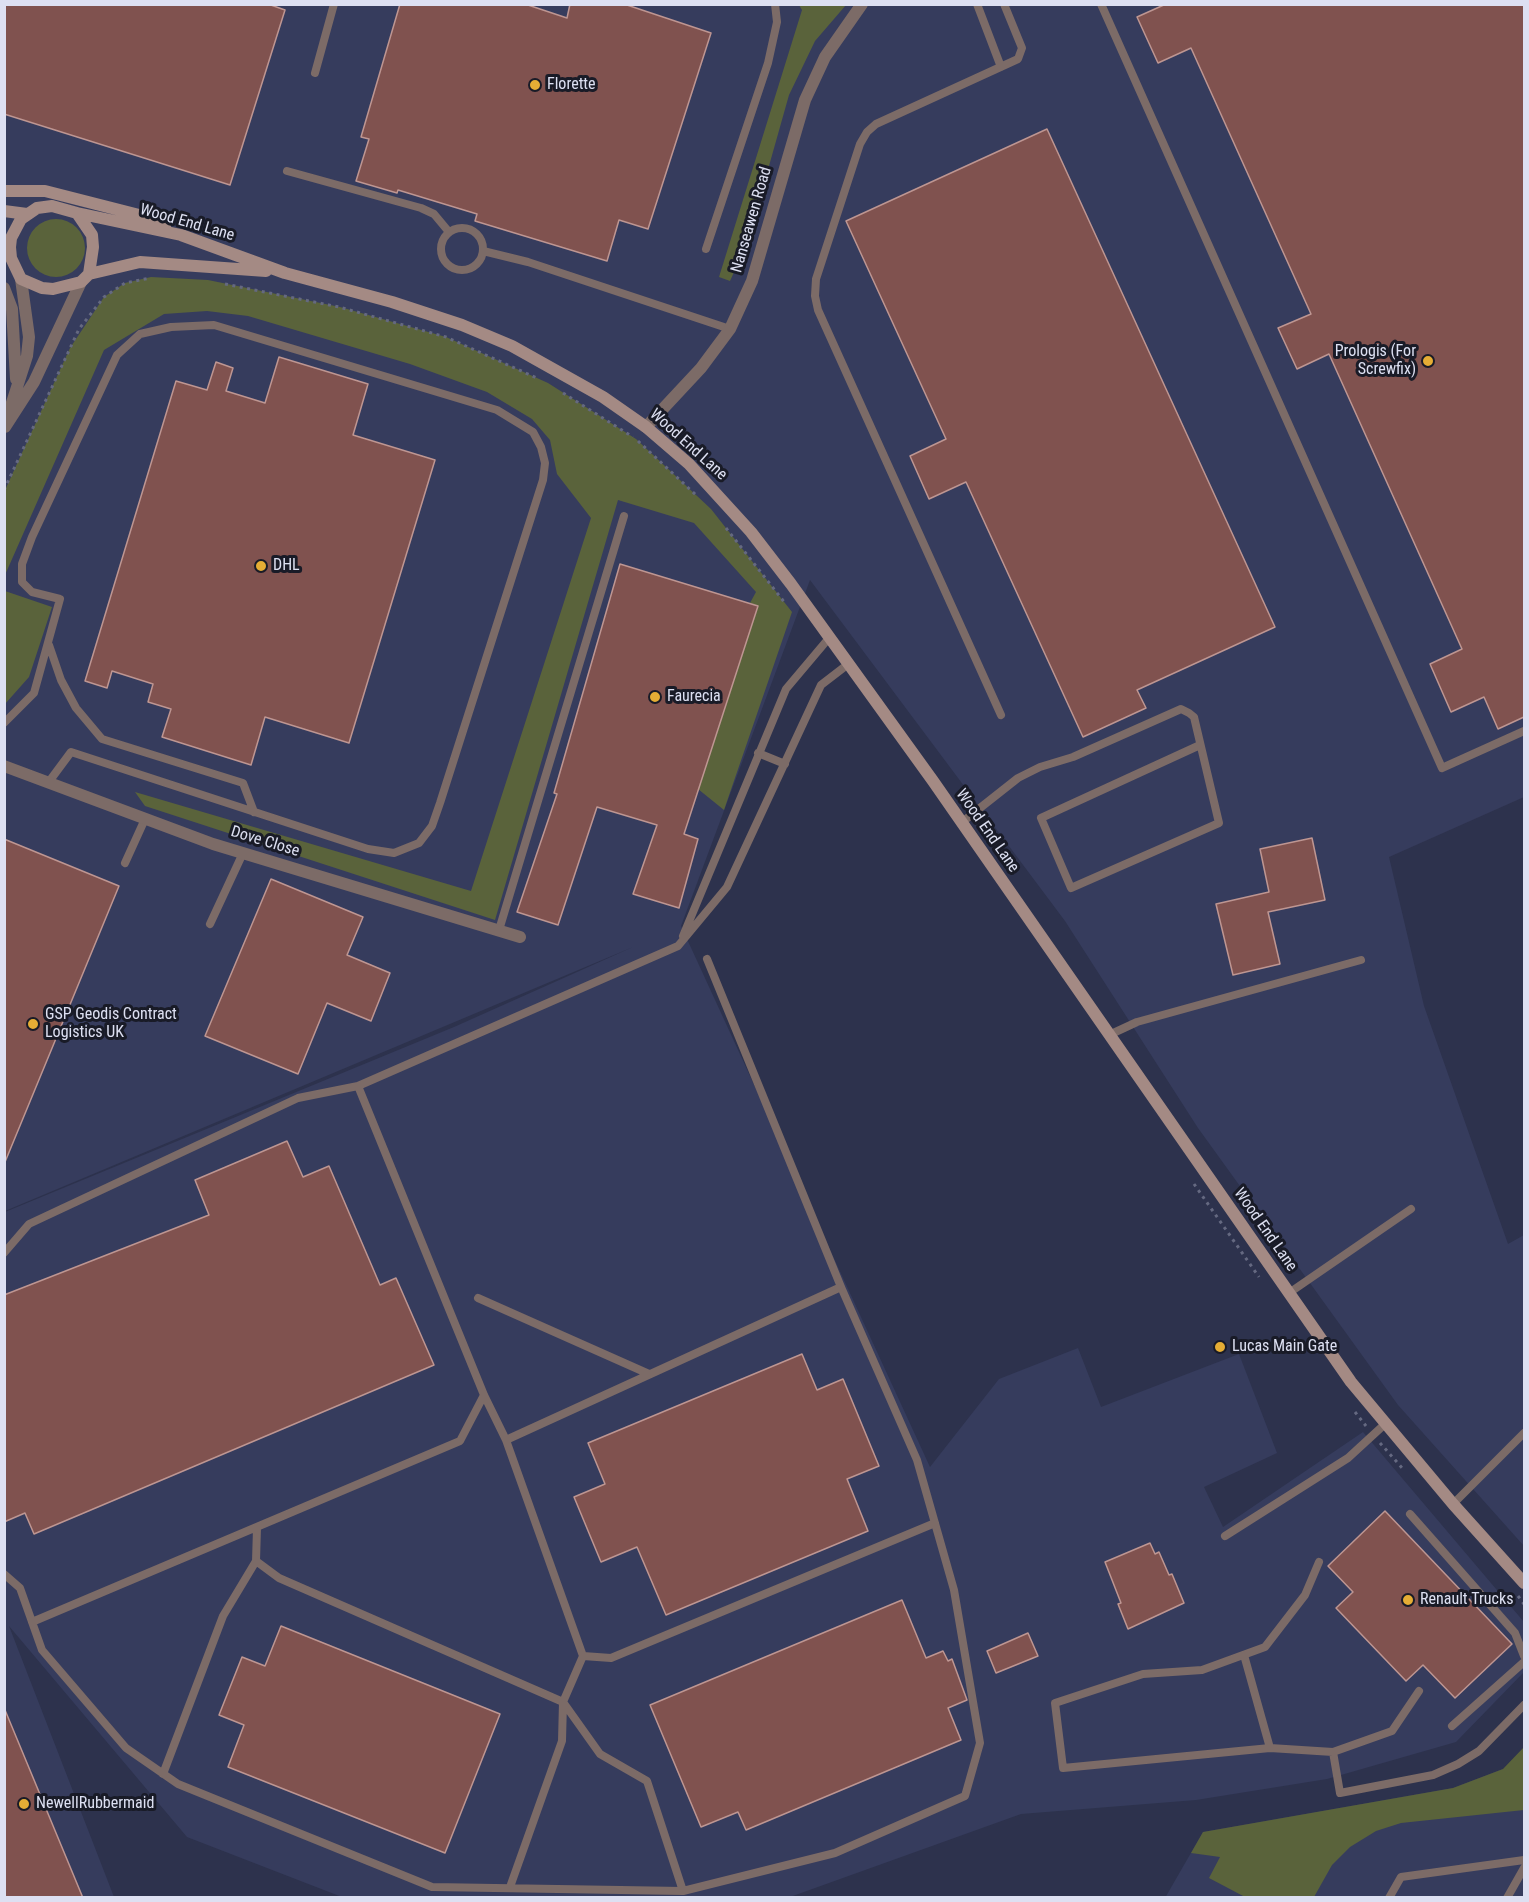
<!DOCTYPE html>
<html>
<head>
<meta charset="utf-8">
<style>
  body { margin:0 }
  #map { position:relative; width:1529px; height:1902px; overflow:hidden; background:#2d324d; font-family:"Roboto Condensed",sans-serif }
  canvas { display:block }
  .frame { position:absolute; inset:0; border:6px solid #dde0f2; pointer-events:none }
</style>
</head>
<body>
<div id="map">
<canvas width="1529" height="1902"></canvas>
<div class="frame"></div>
</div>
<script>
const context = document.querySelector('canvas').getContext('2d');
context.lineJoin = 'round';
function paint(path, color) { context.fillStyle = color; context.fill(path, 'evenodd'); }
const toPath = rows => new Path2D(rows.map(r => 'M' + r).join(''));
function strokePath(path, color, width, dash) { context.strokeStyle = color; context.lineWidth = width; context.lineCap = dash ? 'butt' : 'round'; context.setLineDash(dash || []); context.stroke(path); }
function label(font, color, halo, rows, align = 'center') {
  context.font = font + ' "Roboto Condensed",sans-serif'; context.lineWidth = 6; context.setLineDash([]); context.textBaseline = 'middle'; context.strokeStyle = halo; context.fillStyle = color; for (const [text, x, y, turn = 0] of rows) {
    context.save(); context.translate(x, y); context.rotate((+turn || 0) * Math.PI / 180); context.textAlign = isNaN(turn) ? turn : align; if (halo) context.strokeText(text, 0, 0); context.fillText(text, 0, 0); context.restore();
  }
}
paint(toPath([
  [5,5,1524,5,1524,797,1389,857,1424,1006,1508,1244,1524,1235,1524,1546,1398,1405,1198,1128,1065,921,810,580,681,926,930,1467,999,1379,1078,1348,1101,1407,1239,1354,1277,1453,1204,1487,1223,1527,1363,1432,1524,1622,1524,1672,1456,1742,1327,1779,1196,1800,1021,1814,790,1897,342,1897,187,1837,9,1626,114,1897,5,1897,5,1212,454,1027,633,947,5,1211],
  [1503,1769,1524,1770,1524,1897,1165,1898,1203,1832,1453,1788]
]), '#363c5d');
paint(toPath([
  [799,5,846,5,815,41,789,95,747,244,730,281,719,277,802,10],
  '27 248a29 29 0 1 1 58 0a29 29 0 1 1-58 0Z',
  [151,277,208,280,340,307,446,337,548,383,636,439,711,509,792,612,724,810,698,789,758,606,750,603,756,592,694,523,618,500,495,920,145,806,135,792,471,891,591,518,557,474,550,440,532,419,487,392,410,364,248,316,207,311,164,314,104,350,5,575,5,490,70,348,104,297,125,283],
  [5,591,52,607,29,677,5,704],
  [1524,1747,1524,1810,1401,1823,1376,1831,1350,1847,1332,1865,1314,1897,1245,1897,1209,1878,1220,1857,1191,1853,1203,1832,1453,1788,1503,1769]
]), '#5a633b');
const building = toPath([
  [4,4,268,4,285,10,230,185,4,114,4,4],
  [400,4,525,4,567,18,570,4,624,4,711,33,648,229,619,220,607,261,475,221,477,214,398,190,397,193,356,181,369,139,361,137,400,4],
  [1166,4,1524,4,1524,717,1498,729,1484,697,1451,712,1430,664,1462,649,1329,354,1297,369,1278,328,1311,314,1191,48,1158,63,1137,17,1166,4],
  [1047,129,1275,627,1137,690,1146,708,1083,737,966,482,929,499,910,456,946,439,846,221,1047,129],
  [279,357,368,384,353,435,435,460,349,743,265,717,251,765,162,737,171,709,148,702,153,684,112,671,107,688,85,681,176,381,207,390,216,362,233,368,226,391,265,403,279,357],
  [620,564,758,606,684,834,698,839,679,908,633,894,657,825,597,807,558,925,517,912,557,794,554,793,620,564],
  [1312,838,1325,900,1268,912,1280,964,1233,975,1216,904,1269,892,1260,849,1312,838],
  [4,839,119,886,5,1162,4,1162,4,839],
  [271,879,363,917,347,955,390,973,371,1021,327,1003,298,1074,205,1036,271,879],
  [287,1141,303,1177,329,1166,380,1285,396,1278,434,1365,34,1534,25,1513,4,1522,4,1295,209,1215,195,1180,287,1141],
  [802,1354,817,1390,843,1379,879,1466,847,1479,868,1531,666,1615,637,1547,601,1562,574,1497,605,1484,588,1443,802,1354],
  [1385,1511,1512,1644,1455,1698,1423,1665,1406,1681,1336,1608,1353,1592,1328,1566,1385,1511],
  [1150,1543,1155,1554,1159,1552,1169,1575,1172,1574,1184,1603,1128,1629,1118,1604,1121,1603,1105,1562,1150,1543],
  [902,1600,926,1658,943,1651,948,1661,952,1659,967,1700,948,1708,961,1740,746,1830,738,1812,701,1827,650,1705,902,1600],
  [281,1626,500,1714,445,1853,228,1767,244,1725,219,1715,242,1657,265,1666,281,1626],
  [1028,1633,1038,1656,996,1673,987,1651,1028,1633],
  [4,1710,5,1710,83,1898,4,1898,4,1710]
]);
paint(building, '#80524f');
strokePath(building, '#be9692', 1.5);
strokePath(toPath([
  [225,284,339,307,446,337,539,379],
  [563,393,633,437],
  [638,441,697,496],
  [4,490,79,329,104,297,125,283,150,278],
  [726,528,785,603],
  [1194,1184,1259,1277],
  [1355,1412,1366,1426],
  [1380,1443,1403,1469],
  [1518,1596,1524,1604]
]), '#656981', 3, [3, 4.5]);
strokePath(toPath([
  [977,4,1001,67],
  [1101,4,1442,768,1524,731],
  [315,73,334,4],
  [287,171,421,208,434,214,449,232],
  '441 249a21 21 0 1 1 42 0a21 21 0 1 1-42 0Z',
  [706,249,768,63,777,22,775,4],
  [483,251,528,262,730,329],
  [49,645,61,680,76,708,102,739,243,783,254,812],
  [1001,715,818,310,815,296,816,279,860,144,867,132,876,124,1018,59,1022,48,1004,4],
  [4,723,34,693,60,599,32,592,22,582,22,564,32,537,117,355,140,334,171,327,214,325,497,410,533,432,541,447,545,463,543,480,440,803,432,826,419,843,394,853,368,849,71,752,48,783],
  [758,753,785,764],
  [961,823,1018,778,1040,767,1073,757,1181,709,1189,713,1194,717,1219,823,1071,888,1041,818,1200,745],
  [125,863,145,819],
  [210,924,243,853],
  [499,930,624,516],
  [683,936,786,689,829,638],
  [1109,1035,1137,1022,1361,960],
  [358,1086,484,1395,506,1440,583,1656,563,1702,600,1754,647,1781,683,1891],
  [4,1253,29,1224,298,1098,358,1086,678,946,727,887,821,685,847,665],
  [1289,1293,1411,1209],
  [478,1298,649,1374],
  [506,1440,841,1287],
  [1453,1504,1524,1433],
  [1410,1514,1515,1633,1524,1656],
  [257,1528,256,1561,279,1578,563,1702,562,1741,510,1887],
  [1225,1536,1348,1458,1385,1424],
  [1319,1562,1305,1595,1265,1647,1202,1670,1143,1674,1055,1703,1063,1768,1270,1748,1333,1752],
  [4,1574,20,1588,42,1650,126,1748,178,1784,432,1887,683,1891,835,1853,965,1796,980,1743,954,1590,917,1460,841,1287,707,959],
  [32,1622,460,1441,484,1395],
  [1244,1655,1270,1748],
  [583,1656,611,1658,935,1523],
  [1419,1691,1392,1731,1333,1752,1340,1793,1433,1775,1458,1764,1479,1751,1524,1705],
  [1452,1726,1524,1662],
  [163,1774,223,1616,256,1561],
  [1389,1898,1401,1877,1524,1860],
  [1507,1898,1524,1868]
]), '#7c6b67', 8);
strokePath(toPath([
  [4,288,12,309,16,379],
  [8,415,27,356,29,337,21,279],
  [5,427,34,382,81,282],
  [646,427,701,368,730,329,752,281,805,100,825,57,862,4],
  [4,766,213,844,520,937]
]), '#7c6b67', 12);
strokePath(toPath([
  [4,191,45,191,147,217,165,227],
  [52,206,77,213,92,235,93,247,89,274,81,282,53,289,42,288,21,279,11,258,10,247,11,238,21,219,37,208,52,206],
  [4,211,27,214],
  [77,213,181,235,285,273,392,302,462,325,512,346,603,397,646,427,689,464,751,532,791,584,933,781,1351,1382,1453,1504,1524,1583],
  [89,274,140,262,266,271]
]), '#a48a84', 12);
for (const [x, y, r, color] of [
  [535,85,6,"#e5ad35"],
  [1428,361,6,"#e5ad35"],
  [261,566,6,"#e5ad35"],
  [655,697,6,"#e5ad35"],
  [33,1024,6,"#e5ad35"],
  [1220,1347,6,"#e5ad35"],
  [1408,1600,6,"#e5ad35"],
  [24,1804,6,"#e5ad35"]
]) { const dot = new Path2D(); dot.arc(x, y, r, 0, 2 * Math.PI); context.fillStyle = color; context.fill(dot); strokePath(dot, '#191b27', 2); }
label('16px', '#dde0f2', '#191b27', [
  ["Florette",547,85],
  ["Prologis (For",1416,352,"right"],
  ["Screwfix)",1416,370,"right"],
  ["DHL",273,566],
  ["Faurecia",667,697],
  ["GSP Geodis Contract",45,1015],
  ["Logistics UK",45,1033],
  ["Lucas Main Gate",1232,1347],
  ["Renault Trucks",1420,1600],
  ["NewellRubbermaid",36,1804]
], 'left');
label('16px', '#dde0f2', '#191b27', [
  ["Nanseawen Road",752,220,-74],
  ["Wood End Lane",187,223,16],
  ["Wood End Lane",688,445,42],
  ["Wood End Lane",987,831,55],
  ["Dove Close",265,842,17],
  ["Wood End Lane",1265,1230,55]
]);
</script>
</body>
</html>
